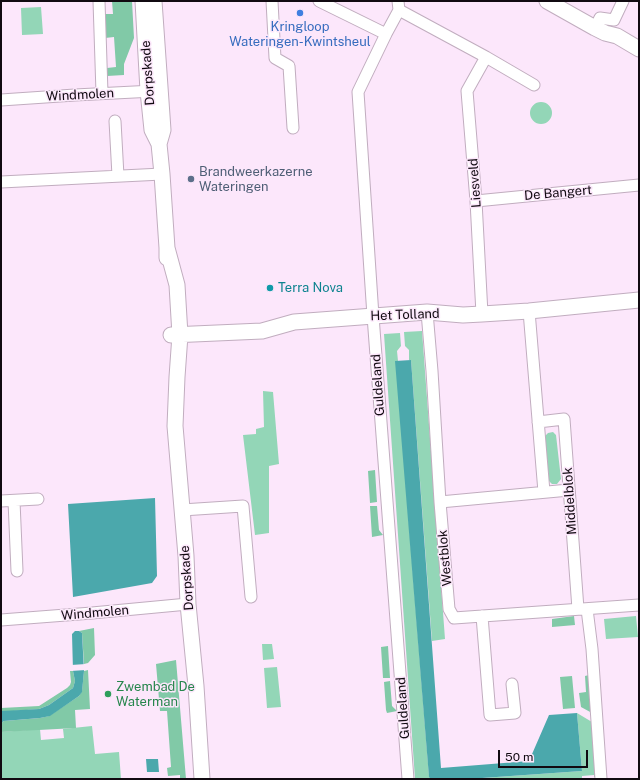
<!DOCTYPE html>
<html>
<head>
<meta charset="utf-8">
<style>
  body { margin:0 }
  #map { position:relative; width:640px; height:780px; overflow:hidden; background:#fce7fb; font-family:"Public Sans",sans-serif }
  canvas { display:block }
  .frame { position:absolute; inset:0; border:2px solid #110a11; pointer-events:none }
  .scale { position:absolute; left:498px; top:750px; width:90px; height:18px; box-sizing:border-box; border:2px solid #110a11; border-top:0; padding-left:5px; font-size:12px; line-height:14px; white-space:nowrap; color:#110a11; -webkit-text-stroke:3px #fce7fb; paint-order:stroke }
</style>
</head>
<body>
<div id="map">
<canvas width="640" height="780"></canvas>
<div class="frame"></div>
<div class="scale">50 m</div>
</div>
<script>
const context = document.querySelector('canvas').getContext('2d');
context.lineJoin = 'round';
function paint(path, color) { context.fillStyle = color; context.fill(path, 'evenodd'); }
const toPath = rows => new Path2D(rows.map(r => 'M' + r).join(''));
function strokePath(path, color, width, dash) { context.strokeStyle = color; context.lineWidth = width; context.lineCap = dash ? 'butt' : 'round'; context.setLineDash(dash || []); context.stroke(path); }
function label(font, color, halo, rows, align = 'center') {
  context.font = font + ' "Public Sans",sans-serif'; context.lineWidth = 3; context.setLineDash([]); context.textBaseline = 'middle'; context.strokeStyle = halo; context.fillStyle = color; for (const [text, x, y, turn = 0] of rows) {
    context.save(); context.translate(x, y); context.rotate((+turn || 0) * Math.PI / 180); context.textAlign = isNaN(turn) ? turn : align; if (halo) context.strokeText(text, 0, 0); context.fillText(text, 0, 0); context.restore();
  }
}
paint(toPath([
  [41,7,43,34,22,35,21,8],
  '530 113a11 11 0 1 1 22 0a11 11 0 1 1-22 0Z',
  [422,331,445,639,432,641,411,360,409,360,409,350,405,346,404,332],
  [400,333,401,346,397,351,398,361,396,361,429,776,431,779,415,779,384,334],
  [263,391,273,392,279,464,269,466,269,533,255,535,243,435,256,434,256,429,264,427],
  [553,432,556,435,561,479,557,484,552,484,549,481,545,436,548,433],
  [636,616,638,637,606,639,604,619],
  [262,644,272,644,274,659,263,660],
  [277,667,281,707,267,708,264,668],
  [577,713,592,722,597,777,594,777,594,775,582,776,582,779,468,779,582,771],
  [92,726,95,754,119,752,121,779,1,779,1,732,40,729,41,740,64,738,63,729]
]), '#93d6b7');
paint(toPath([
  [112,1,132,1,134,38,124,64,124,75,107,76,107,68,116,67,114,37,105,38,104,14,113,14],
  [375,470,377,502,370,503,368,471],
  [370,506,377,506,379,530,383,535,372,537],
  [574,616,575,625,552,627,552,619],
  [94,628,95,655,88,663,84,664,82,633,79,631],
  [388,646,390,678,383,678,381,647],
  [176,660,186,779,180,779,180,775,168,776,167,768,171,767,167,711,160,711,156,664],
  [88,670,90,709,75,710,76,728,1,732,1,723,4,721,40,718,49,716,79,696,82,691,84,671],
  [70,671,73,671,75,681,73,688,49,705,39,709,1,712,1,708,39,706,67,688,70,685,71,682],
  [589,675,592,713,581,707,579,693,586,692,585,676],
  [572,676,575,708,563,709,560,677],
  [390,681,392,706,397,711,387,713,386,710,384,682]
]), '#81c9a7');
paint(toPath([
  [411,360,441,768,529,761,549,715,577,713,582,771,468,779,431,779,429,777,395,361],
  [155,498,157,576,152,583,73,597,68,504],
  [75,631,79,631,82,633,84,671,82,692,79,696,50,716,40,718,4,721,1,723,1,712,2,711,39,709,49,705,73,688,75,681,73,671,72,634],
  [146,759,158,759,159,772,147,772]
]), '#4ba8ac');
paint(toPath([
  [86,664,86,670,71,671,71,665]
]), '#fce7fb');
const street = toPath([
  [99,1,102,93],
  [272,1,275,58,289,66,293,128],
  [319,1,386,34],
  [398,1,399,10,386,34,358,92,373,316,408,779],
  [399,10,486,57,534,85],
  [595,28,600,18,614,20,623,1],
  [1,100,75,95,154,91],
  [115,121,118,176],
  [1,182,162,174],
  [476,201,639,185],
  [529,311,544,492],
  [427,312,432,371,440,502,449,609,454,618,639,605],
  [482,314,476,201,467,91,486,57],
  [538,422,564,419,578,609],
  [1,501,38,499],
  [14,501,17,571],
  [440,502,569,490],
  [182,510,243,506,251,597],
  [587,609,592,649,601,779],
  [482,616,490,715,515,713,512,684],
  [1,620,92,613,188,604]
]);
const secondary = toPath([
  [143,1,148,91,152,130,159,144,162,174,167,248,167,258],
  [154,1,163,130,159,144],
  [547,1,595,28,605,33,617,36,639,49],
  [167,248,177,285,180,335,177,377,175,426,186,556,188,604,196,686,202,779],
  [171,335,262,331,294,322,427,312,463,315,482,314,529,311,639,300]
]);
strokePath(street, '#c1adbf', 13);
strokePath(secondary, '#c1adbf', 17);
strokePath(street, '#fff', 11);
strokePath(secondary, '#fff', 15);
for (const [x, y, r, color] of [
  [300,13,4,"#3f7fe0"],
  [191,179,4,"#5c6f8a"],
  [270,288,4,"#0f9aa8"],
  [108,694,4,"#2e9e5b"]
]) { const dot = new Path2D(); dot.arc(x, y, r, 0, 2 * Math.PI); context.fillStyle = color; context.fill(dot); strokePath(dot, '#fce7fb', 1.5); }
label('13px', '#366cbe', '#fce7fb', [
  ["Kringloop",300,27],
  ["Wateringen-Kwintsheul",300,42]
]);
label('13px', '#110a11', '#fce7fb', [
  ["Dorpskade",148,73,-94],
  ["Windmolen",80,95,-3],
  ["Liesveld",475,183,-94],
  ["De Bangert",558,193,-5],
  ["Het Tolland",405,315,-2],
  ["Guldeland",378,385,-94],
  ["Middelblok",570,501,-94],
  ["Westblok",445,558,-95],
  ["Dorpskade",187,578,-94],
  ["Windmolen",95,613,-5],
  ["Guldeland",403,708,-94]
]);
label('13px', '#4e5e75', '#fce7fb', [
  ["Brandweerkazerne",199,172],
  ["Wateringen",199,187]
], 'left');
label('13px', '#0d838f', '#fce7fb', [
  ["Terra Nova",278,288]
], 'left');
label('13px', '#27864d', '#fce7fb', [
  ["Zwembad De",116,687],
  ["Waterman",116,702]
], 'left');
</script>
</body>
</html>
